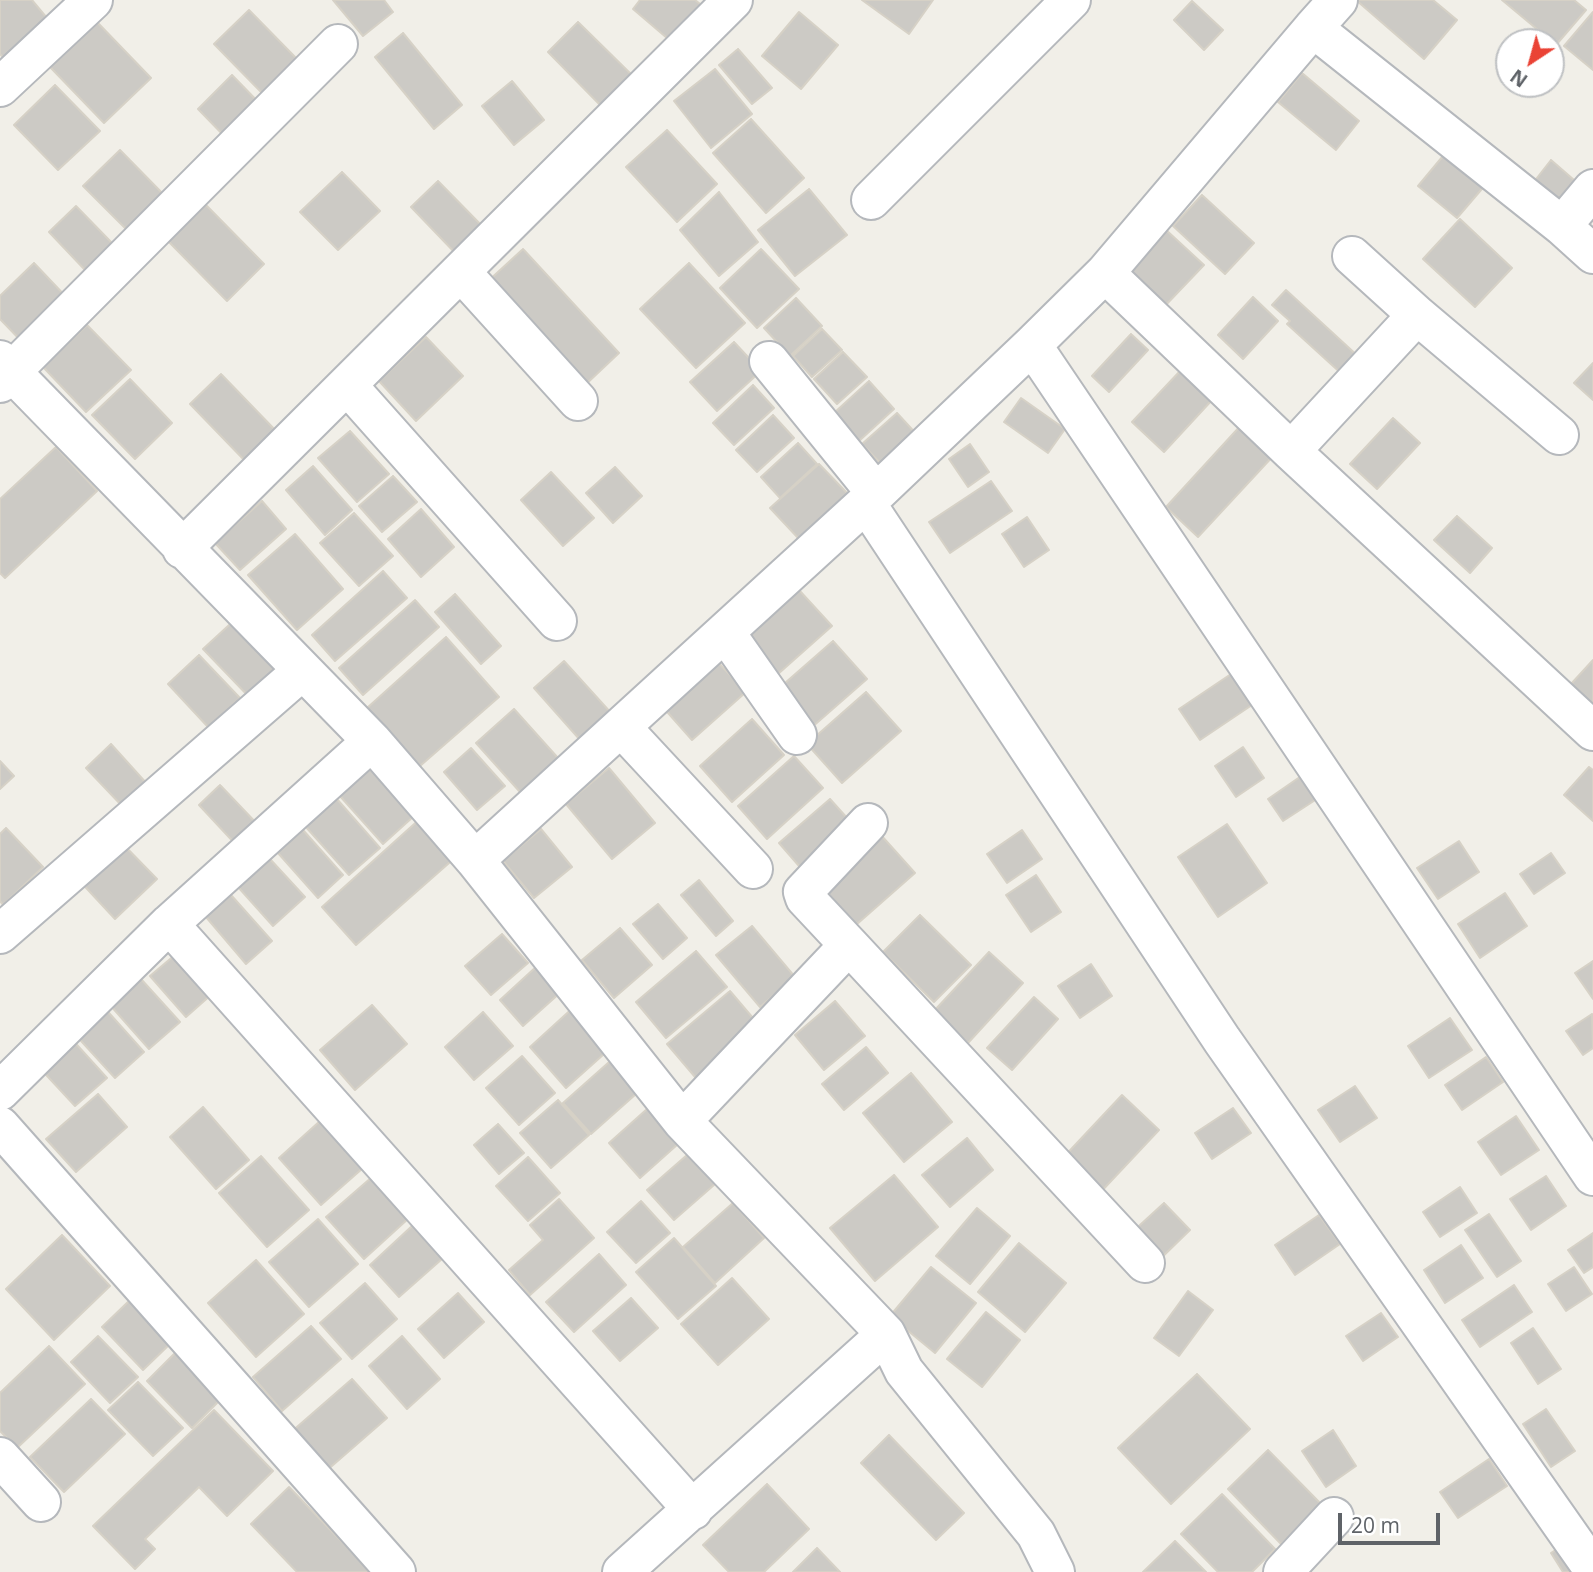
<!DOCTYPE html>
<html>
<head>
<meta charset="utf-8">
<style>
  body { margin:0 }
  #map { position:relative; width:1593px; height:1572px; overflow:hidden; background:#f1efe8; font-family:"Open Sans",sans-serif }
  canvas { display:block }
  .north { position:absolute; left:1495px; top:28px; width:70px; height:70px; box-sizing:border-box; background:#fff; border:2px solid #bfc1c3; border-radius:50%; rotate:216deg; font-size:19px; font-weight:700; line-height:28px; text-align:center; color:#5f6368 }
  .north::after { content:''; display:block; margin:auto; width:24px; height:32px; background:#ea4335; clip-path:polygon(50% 0,100% 100%,50% 72%,0 100%) }
  .scale { position:absolute; left:1338px; top:1513px; width:102px; height:32px; box-sizing:border-box; border:4px solid #5f6368; border-top:0; padding-left:9px; font-size:21px; line-height:24px; white-space:nowrap; color:#5f6368; -webkit-text-stroke:5px #fff; paint-order:stroke }
</style>
</head>
<body>
<div id="map">
<canvas width="1593" height="1572"></canvas>
<div class="north">N</div>
<div class="scale">20 m</div>
</div>
<script>
const context = document.querySelector('canvas').getContext('2d');
context.lineJoin = 'round';
function paint(path, color) { context.fillStyle = color; context.fill(path, 'evenodd'); }
const toPath = rows => new Path2D(rows.map(r => 'M' + r).join(''));
function strokePath(path, color, width, dash) { context.strokeStyle = color; context.lineWidth = width; context.lineCap = dash ? 'butt' : 'round'; context.setLineDash(dash || []); context.stroke(path); }
const building = toPath([
  [0,0,32,0,57,30,11,67,0,54,0,0],
  [333,0,384,0,393,12,363,36,333,0],
  [640,0,695,0,704,7,674,44,633,9,640,0],
  [862,0,933,0,909,34,862,0],
  [1356,0,1433,0,1457,20,1424,59,1356,0],
  [1502,0,1574,0,1586,10,1556,45,1502,0],
  [1192,1,1223,30,1204,50,1174,20,1192,1],
  [249,10,297,59,262,93,214,44,249,10],
  [799,12,838,45,801,89,762,56,799,12],
  [1593,12,1593,70,1564,46,1593,12],
  [97,22,151,78,104,123,50,67,97,22],
  [578,22,635,78,604,109,548,52,578,22],
  [403,33,462,105,434,129,375,57,403,33],
  [738,49,772,88,752,104,719,65,738,49],
  [715,69,752,114,711,148,674,101,715,69],
  [1302,73,1359,121,1336,150,1278,102,1302,73],
  [232,75,266,110,231,143,198,109,232,75],
  [512,81,544,120,514,145,482,106,512,81],
  [55,85,100,131,58,170,14,125,55,85],
  [751,119,804,178,766,213,713,153,751,119],
  [667,130,717,184,677,222,626,167,667,130],
  [120,150,168,199,131,234,83,186,120,150],
  [1448,150,1487,183,1457,218,1418,186,1448,150],
  [1551,160,1581,186,1562,208,1533,183,1551,160],
  [342,172,380,211,338,250,300,212,342,172],
  [438,181,488,232,460,258,411,207,438,181],
  [809,189,847,235,795,276,758,230,809,189],
  [719,192,758,242,719,276,680,230,719,192],
  [1202,195,1254,243,1225,274,1173,226,1202,195],
  [206,205,264,264,227,301,168,241,206,205],
  [76,206,112,243,85,270,49,232,76,206],
  [1460,219,1512,268,1475,307,1423,259,1460,219],
  [1165,229,1204,265,1162,309,1124,273,1165,229],
  [523,249,619,353,583,387,486,283,523,249],
  [761,249,799,289,757,328,720,288,761,249],
  [34,263,71,302,26,346,0,319,0,296,34,263],
  [689,263,745,323,696,368,640,309,689,263],
  [1286,290,1360,358,1344,376,1287,324,1290,321,1272,305,1286,290],
  [1253,297,1278,321,1243,359,1218,335,1253,297],
  [796,298,822,326,790,356,764,328,796,298],
  [87,325,131,370,86,412,43,367,87,325],
  [822,329,842,350,812,377,793,356,822,329],
  [1131,334,1148,350,1109,392,1092,376,1131,334],
  [426,337,463,376,416,421,379,381,426,337],
  [734,342,761,371,717,411,690,382,734,342],
  [843,352,867,377,837,404,814,379,843,352],
  [1593,363,1593,400,1574,383,1593,363],
  [1181,370,1213,399,1164,452,1132,422,1181,370],
  [221,374,279,434,248,464,190,404,221,374],
  [130,379,172,423,135,459,92,415,130,379],
  [869,381,894,409,859,441,834,413,869,381],
  [753,385,774,408,734,445,713,423,753,385],
  [1021,398,1065,429,1048,453,1004,422,1021,398],
  [897,413,920,438,886,469,862,444,897,413],
  [773,415,794,438,757,472,736,450,773,415],
  [1393,418,1420,443,1377,489,1350,464,1393,418],
  [1243,423,1275,454,1198,537,1166,507,1243,423],
  [350,431,389,474,357,502,318,458,350,431],
  [798,443,817,464,780,498,761,477,798,443],
  [970,444,989,472,968,487,949,459,970,444],
  [56,447,97,491,5,578,0,573,0,499,56,447],
  [819,464,848,494,799,539,770,508,819,464],
  [313,466,352,510,325,535,286,490,313,466],
  [615,467,642,496,613,523,586,493,615,467],
  [551,472,594,518,563,546,521,500,551,472],
  [393,476,417,502,382,532,359,506,393,476],
  [991,481,1012,511,950,553,929,522,991,481],
  [262,501,286,529,240,570,215,543,262,501],
  [421,509,454,547,421,577,388,539,421,509],
  [354,513,393,556,359,586,320,543,354,513],
  [1457,516,1492,548,1470,573,1434,540,1457,516],
  [1027,517,1049,550,1024,567,1002,534,1027,517],
  [295,534,343,589,297,630,248,575,295,534],
  [383,571,407,598,335,661,312,635,383,571],
  [799,590,832,626,778,674,745,638,799,590],
  [455,594,501,646,481,664,435,612,455,594],
  [415,600,439,627,363,695,339,668,415,600],
  [240,615,290,668,254,702,203,649,240,615],
  [446,637,499,697,420,766,367,708,446,637],
  [833,641,867,679,811,728,777,690,833,641],
  [199,655,240,698,208,727,168,684,199,655],
  [714,658,746,692,692,740,661,705,714,658],
  [1593,660,1593,705,1571,684,1593,660],
  [564,661,612,714,581,741,534,688,564,661],
  [1234,672,1255,703,1200,740,1179,709,1234,672],
  [866,692,901,731,842,783,807,744,866,692],
  [514,709,558,758,520,792,476,743,514,709],
  [752,719,784,755,732,802,700,766,752,719],
  [111,744,148,785,124,808,86,768,111,744],
  [1243,747,1264,778,1236,797,1215,766,1243,747],
  [471,748,505,786,477,810,444,772,471,748],
  [794,756,823,788,767,839,738,806,794,756],
  [0,761,14,776,0,789,0,761],
  [1589,767,1593,770,1593,821,1564,795,1589,767],
  [370,768,414,816,383,844,339,795,370,768],
  [609,768,655,823,612,859,566,804,609,768],
  [1307,772,1323,795,1283,821,1268,799,1307,772],
  [220,785,261,828,240,849,199,805,220,785],
  [336,798,380,848,349,875,305,826,336,798],
  [830,799,857,829,806,874,779,843,830,799],
  [422,817,457,856,356,945,322,907,422,817],
  [1227,824,1267,883,1218,917,1178,857,1227,824],
  [6,828,43,867,3,905,0,901,0,834,6,828],
  [541,829,572,867,534,898,503,861,541,829],
  [303,830,343,875,318,898,278,853,303,830],
  [1022,830,1042,859,1007,883,987,854,1022,830],
  [880,834,915,873,848,932,813,894,880,834],
  [117,838,157,879,115,919,76,877,117,838],
  [1459,841,1479,872,1438,899,1417,868,1459,841],
  [1551,853,1565,873,1534,894,1520,874,1551,853],
  [270,859,305,897,273,926,238,887,270,859],
  [1036,875,1061,912,1031,932,1006,895,1036,875],
  [699,880,733,921,716,936,681,895,699,880],
  [1505,893,1527,926,1480,958,1458,924,1505,893],
  [231,895,272,941,246,964,206,917,231,895],
  [658,904,687,938,663,959,633,924,658,904],
  [920,915,971,965,934,1002,883,952,920,915],
  [752,926,795,977,760,1007,716,955,752,926],
  [620,928,652,965,614,998,582,960,620,928],
  [502,934,528,963,491,995,465,966,502,934],
  [696,951,727,987,666,1038,636,1002,696,951],
  [989,952,1023,983,968,1043,934,1011,989,952],
  [176,954,212,994,186,1017,150,976,176,954],
  [1593,961,1593,999,1575,973,1593,961],
  [1091,964,1112,996,1080,1018,1058,986,1091,964],
  [537,966,561,992,523,1026,500,1000,537,966],
  [141,979,180,1022,149,1049,110,1005,141,979],
  [730,991,764,1031,701,1084,667,1044,730,991],
  [1034,997,1058,1019,1012,1070,987,1048,1034,997],
  [835,1001,865,1036,824,1070,795,1035,835,1001],
  [101,1004,144,1052,115,1078,71,1030,101,1004],
  [372,1005,407,1044,355,1090,320,1050,372,1005],
  [576,1005,613,1046,566,1088,530,1047,576,1005],
  [483,1012,513,1046,474,1080,445,1047,483,1012],
  [1592,1014,1593,1048,1583,1055,1566,1031,1592,1014],
  [1450,1018,1472,1050,1429,1078,1408,1046,1450,1018],
  [68,1035,107,1078,75,1106,36,1064,68,1035],
  [866,1047,888,1073,844,1110,822,1084,866,1047],
  [617,1055,645,1086,591,1134,563,1103,617,1055],
  [522,1056,555,1093,519,1125,486,1088,522,1056],
  [1486,1057,1503,1082,1462,1110,1445,1085,1486,1057],
  [911,1073,952,1122,904,1162,863,1113,911,1073],
  [1355,1086,1377,1118,1340,1142,1318,1110,1355,1086],
  [98,1094,127,1127,76,1172,46,1139,98,1094],
  [1122,1095,1159,1130,1097,1196,1060,1161,1122,1095],
  [558,1100,589,1135,551,1168,520,1133,558,1100],
  [656,1101,687,1136,640,1178,609,1143,656,1101],
  [203,1107,249,1160,216,1189,170,1137,203,1107],
  [1233,1108,1251,1133,1212,1159,1195,1133,1233,1108],
  [1516,1116,1539,1150,1501,1175,1478,1142,1516,1116],
  [320,1121,363,1168,321,1205,279,1158,320,1121],
  [498,1124,524,1153,499,1174,474,1145,498,1124],
  [967,1138,993,1170,950,1207,922,1175,967,1138],
  [695,1148,722,1178,674,1220,647,1190,695,1148],
  [261,1156,309,1210,267,1247,219,1193,261,1156],
  [528,1157,560,1193,528,1221,496,1186,528,1157],
  [894,1175,938,1227,875,1281,830,1228,894,1175],
  [1546,1176,1566,1206,1531,1230,1510,1199,1546,1176],
  [372,1177,409,1218,364,1259,326,1217,372,1177],
  [1460,1187,1477,1213,1440,1237,1423,1212,1460,1187],
  [559,1199,594,1238,530,1295,509,1270,543,1240,530,1225,559,1199],
  [641,1201,670,1233,636,1263,607,1232,641,1201],
  [733,1203,764,1238,715,1283,683,1247,733,1203],
  [1164,1203,1190,1230,1155,1264,1128,1236,1164,1203],
  [977,1208,1010,1236,970,1284,936,1256,977,1208],
  [1489,1214,1521,1261,1497,1277,1465,1230,1489,1214],
  [1319,1215,1340,1244,1295,1275,1275,1245,1319,1215],
  [318,1219,358,1264,309,1307,269,1262,318,1219],
  [412,1226,442,1259,399,1297,370,1265,412,1226],
  [1593,1233,1593,1267,1584,1273,1568,1250,1593,1233],
  [62,1235,110,1286,54,1340,6,1289,62,1235],
  [674,1238,716,1286,678,1319,636,1272,674,1238],
  [1019,1243,1066,1283,1025,1332,978,1292,1019,1243],
  [1461,1245,1483,1278,1445,1303,1424,1270,1461,1245],
  [599,1254,626,1285,574,1332,546,1302,599,1254],
  [256,1260,304,1314,256,1357,208,1303,256,1260],
  [931,1267,976,1303,935,1353,890,1316,931,1267],
  [1574,1267,1592,1294,1566,1311,1548,1284,1574,1267],
  [732,1278,769,1319,718,1365,681,1324,732,1278],
  [365,1283,397,1319,352,1359,320,1323,365,1283],
  [1514,1285,1532,1312,1480,1347,1462,1320,1514,1285],
  [1188,1291,1213,1310,1179,1356,1154,1338,1188,1291],
  [458,1293,484,1322,444,1358,418,1329,458,1293],
  [631,1298,658,1328,620,1361,593,1331,631,1298],
  [130,1300,171,1343,143,1370,102,1327,130,1300],
  [986,1312,1020,1340,982,1387,947,1359,986,1312],
  [1381,1313,1398,1337,1363,1361,1346,1336,1381,1313],
  [311,1326,341,1359,282,1411,253,1377,311,1326],
  [1533,1328,1561,1369,1538,1384,1511,1343,1533,1328],
  [98,1336,138,1377,110,1403,71,1362,98,1336],
  [402,1336,440,1379,407,1409,369,1366,402,1336],
  [49,1346,85,1384,17,1448,0,1431,0,1393,49,1346],
  [177,1351,222,1398,192,1428,147,1381,177,1351],
  [1197,1374,1250,1429,1171,1504,1118,1448,1197,1374],
  [352,1379,387,1418,325,1472,290,1433,352,1379],
  [138,1382,183,1428,153,1456,108,1410,138,1382],
  [91,1399,125,1434,64,1492,30,1457,91,1399],
  [1546,1409,1575,1451,1551,1467,1523,1424,1546,1409],
  [214,1410,273,1471,227,1516,199,1487,145,1539,155,1549,135,1569,93,1526,214,1410],
  [1333,1430,1356,1466,1326,1487,1302,1451,1333,1430],
  [889,1435,964,1513,936,1540,861,1463,889,1435],
  [1268,1450,1322,1505,1281,1544,1228,1489,1268,1450],
  [1489,1459,1507,1486,1458,1518,1440,1492,1489,1459],
  [767,1484,809,1529,764,1572,729,1572,703,1545,767,1484],
  [289,1487,371,1572,297,1572,251,1524,289,1487],
  [1222,1494,1275,1549,1252,1572,1218,1572,1181,1534,1222,1494],
  [1175,1541,1206,1572,1143,1572,1175,1541],
  [1566,1543,1586,1572,1563,1572,1551,1553,1566,1543],
  [817,1548,840,1572,793,1572,817,1548]
]);
paint(building, '#cccac5');
strokePath(building, '#d6d1c6', 2);
const minor = toPath([
  [1338,0,1313,28,1562,226],
  [0,87,93,0],
  [1593,189,1562,226,1593,254],
  [871,200,1071,0],
  [1352,256,1417,315],
  [461,272,578,401],
  [1105,273,1291,451,1593,731],
  [1032,345,1105,273,1313,28],
  [0,360,372,741,475,860,682,1121,886,1334,904,1371,1036,1534,1055,1572],
  [769,361,876,493],
  [0,383,338,44],
  [347,385,557,621],
  [1291,451,1417,315,1559,435],
  [866,503,1222,1040,1593,1569],
  [182,549,733,0],
  [725,632,797,735],
  [621,727,753,869],
  [475,860,866,503,1032,345,1593,1176],
  [169,924,693,1510],
  [0,934,302,671],
  [849,945,805,898,803,892,868,823],
  [0,1091,169,924,372,741],
  [682,1121,849,945,1145,1263],
  [0,1126,396,1572],
  [0,1457,41,1502],
  [622,1572,886,1334],
  [1283,1572,1334,1517]
]);
strokePath(minor, '#b5b8bc', 42);
strokePath(minor, '#fff', 38);
</script>
</body>
</html>
